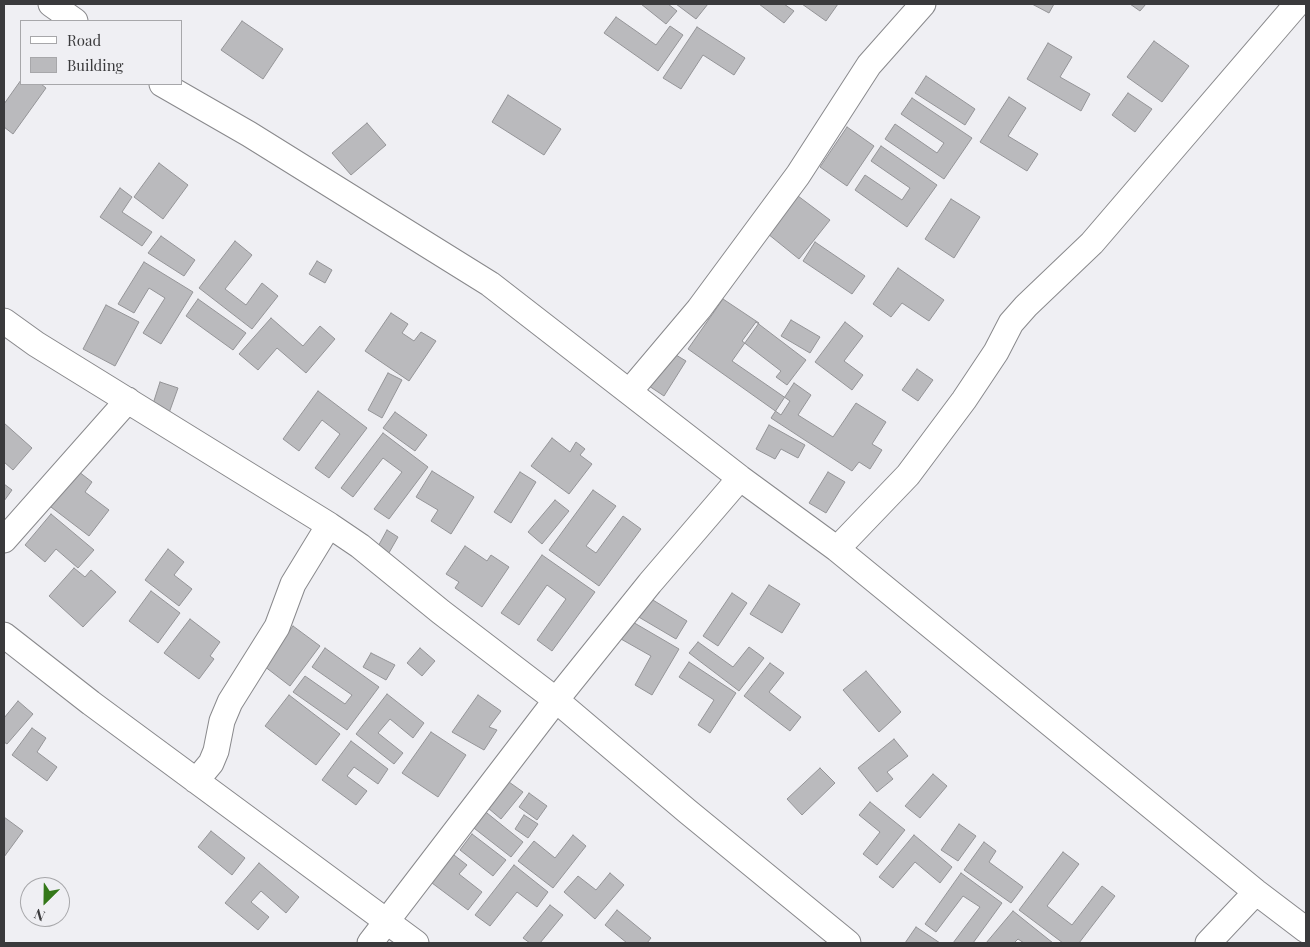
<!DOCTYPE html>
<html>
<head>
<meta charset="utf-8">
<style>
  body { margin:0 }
  #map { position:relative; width:1310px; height:947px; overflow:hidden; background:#efeff3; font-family:"Playfair Display",serif }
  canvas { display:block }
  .frame { position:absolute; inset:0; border:5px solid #3a3a3c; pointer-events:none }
  .legend { position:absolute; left:20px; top:20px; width:162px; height:65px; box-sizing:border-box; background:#efeff3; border:1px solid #a7a7aa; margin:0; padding:6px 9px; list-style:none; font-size:15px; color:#3a3a3c }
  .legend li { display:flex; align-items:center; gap:10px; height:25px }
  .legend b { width:25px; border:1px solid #a7a7aa }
  .north { position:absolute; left:20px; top:877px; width:50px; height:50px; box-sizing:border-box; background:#efeff3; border:1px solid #a7a7aa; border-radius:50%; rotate:203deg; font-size:14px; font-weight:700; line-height:20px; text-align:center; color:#3a3a3c }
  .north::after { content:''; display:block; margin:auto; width:18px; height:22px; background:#347819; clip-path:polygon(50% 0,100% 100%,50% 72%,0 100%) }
</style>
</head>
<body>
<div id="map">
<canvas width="1310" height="947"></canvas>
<div class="frame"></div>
<ul class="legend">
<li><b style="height:6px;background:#fff"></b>Road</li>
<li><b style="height:14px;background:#bababd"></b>Building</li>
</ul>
<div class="north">N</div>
</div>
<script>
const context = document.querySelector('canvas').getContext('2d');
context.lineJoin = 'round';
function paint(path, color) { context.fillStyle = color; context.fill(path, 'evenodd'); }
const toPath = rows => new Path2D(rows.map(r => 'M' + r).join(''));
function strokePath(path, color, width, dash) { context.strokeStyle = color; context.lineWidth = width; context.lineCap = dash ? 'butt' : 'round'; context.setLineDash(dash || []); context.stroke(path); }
const building = toPath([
  [641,4,668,4,677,11,666,24,641,4],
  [676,4,708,4,696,19,676,4],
  [759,4,784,4,794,11,784,23,759,4],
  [802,4,838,4,826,21,802,4],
  [1032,4,1054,4,1049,13,1032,4],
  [1130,4,1146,4,1140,11,1130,4],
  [616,17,656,45,670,26,683,35,658,71,604,33,616,17],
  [242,21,283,49,263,79,221,50,242,21],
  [697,27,745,58,734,75,703,55,681,89,663,78,697,27],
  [1154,41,1189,66,1162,102,1127,77,1154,41],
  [1048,43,1072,57,1060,77,1090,94,1081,111,1027,79,1048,43],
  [926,76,975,109,965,125,915,93,926,76],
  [21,80,21,84,41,84,46,88,13,134,4,127,4,104,21,80],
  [1128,93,1152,109,1135,132,1112,115,1128,93],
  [508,95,561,129,544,155,492,122,508,95],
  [1009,97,1026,108,1008,136,1038,154,1027,171,980,142,1009,97],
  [912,98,972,138,944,179,885,139,895,124,937,153,944,143,901,114,912,98],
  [367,123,386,145,351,175,332,153,367,123],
  [847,127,874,146,847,186,820,167,847,127],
  [881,146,937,185,907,227,855,190,865,175,902,200,910,188,871,161,881,146],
  [159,163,188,185,163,219,134,197,159,163],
  [120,188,132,197,122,212,152,232,142,246,100,217,120,188],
  [798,196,830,220,799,259,768,234,798,196],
  [951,199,980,217,954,258,925,239,951,199],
  [161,236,195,260,184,276,148,253,161,236],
  [235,241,252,255,225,289,246,305,262,283,278,296,252,329,199,288,235,241],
  [815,242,865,276,852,294,803,261,815,242],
  [317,261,332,270,325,283,309,274,317,261],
  [144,262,193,292,161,344,143,333,165,298,149,288,134,313,118,304,144,262],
  [898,268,944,300,929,321,902,303,891,317,873,304,898,268],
  [198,299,246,333,233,350,186,316,198,299],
  [723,299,759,323,732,361,790,401,781,415,688,349,723,299],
  [106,305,139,322,115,366,83,349,106,305],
  [391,313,408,324,402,333,414,341,421,332,436,341,409,381,365,351,391,313],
  [271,318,303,346,320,326,335,339,306,373,277,348,258,370,239,354,271,318],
  [791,320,820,337,810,353,781,336,791,320],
  [756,322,806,360,787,385,776,377,781,371,742,341,756,322],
  [845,322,863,336,844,361,863,375,852,390,815,362,845,322],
  [671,352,686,361,664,396,649,386,671,352],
  [917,369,933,380,918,401,902,390,917,369],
  [388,373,402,380,382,418,368,410,388,373],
  [160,382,178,388,169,413,152,407,160,382],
  [794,383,811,395,798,415,833,437,856,403,886,422,872,444,882,450,870,469,859,462,852,471,771,418,794,383],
  [318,391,367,428,329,478,315,468,340,434,322,420,299,451,283,439,318,391],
  [395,412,427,435,415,451,383,428,395,412],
  [4,423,32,448,13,470,4,462,4,423],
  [769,425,805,445,798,458,781,449,775,459,756,449,769,425],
  [383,433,428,467,389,519,374,509,402,472,383,458,353,497,341,488,383,433],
  [552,438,570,452,576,442,585,449,580,455,592,464,569,494,531,466,552,438],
  [74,468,92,482,85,492,109,510,89,536,47,504,74,468],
  [432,471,474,497,451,534,431,521,438,510,416,497,432,471],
  [520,472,536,482,511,523,494,512,520,472],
  [828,472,845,482,826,513,809,503,828,472],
  [4,484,12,490,4,501,4,484],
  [593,490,616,506,586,546,596,553,623,516,641,529,599,586,549,550,593,490],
  [555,500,569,511,542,544,528,532,555,500],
  [51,514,94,550,78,568,56,549,45,562,25,545,51,514],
  [387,530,398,537,386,558,375,552,387,530],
  [465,546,487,561,491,555,509,567,482,607,455,588,459,582,446,574,465,546],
  [168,549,184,562,174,575,192,589,179,606,145,580,168,549],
  [542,555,595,592,552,651,537,640,566,599,547,585,519,625,501,613,542,555],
  [74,568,85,577,91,570,116,592,83,627,49,596,74,568],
  [769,585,800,604,782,633,750,614,769,585],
  [151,591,180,613,158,643,129,621,151,591],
  [732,593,747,603,718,646,703,636,732,593],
  [648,597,687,621,676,639,637,616,648,597],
  [190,619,220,642,210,656,214,659,199,679,164,653,190,619],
  [631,621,679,649,652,695,635,685,651,656,621,639,631,621],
  [293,626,320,646,290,686,264,666,293,626],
  [698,642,733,667,749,647,764,658,739,691,689,653,698,642],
  [325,648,379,687,347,730,293,692,305,676,345,704,352,695,312,667,325,648],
  [420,648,435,661,422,676,407,663,420,648],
  [371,653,395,665,386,680,363,667,371,653],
  [689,662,736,693,710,733,698,725,714,700,679,677,689,662],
  [770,663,784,673,769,692,801,717,790,731,744,696,770,663],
  [866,671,901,712,879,732,843,690,866,671],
  [387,694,424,723,413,738,390,719,378,733,403,753,394,764,356,734,387,694],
  [289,695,340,734,316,765,265,726,289,695],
  [478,695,501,711,489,727,497,730,484,750,452,732,478,695],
  [18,701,33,714,7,744,4,742,4,718,18,701],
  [32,728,46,738,37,752,57,767,47,781,12,755,32,728],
  [431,732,466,755,438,797,402,773,431,732],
  [894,739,908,756,887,772,893,779,877,792,858,768,894,739],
  [351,741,388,769,378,784,354,767,347,776,367,791,356,805,322,780,351,741],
  [820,768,835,783,802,815,787,799,820,768],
  [933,774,947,786,920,818,905,806,933,774],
  [509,782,523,792,501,819,488,808,509,782],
  [529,793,547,806,537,820,519,807,529,793],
  [870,802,905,830,877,865,863,854,880,832,859,815,870,802],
  [482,809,523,842,511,857,470,825,482,809],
  [524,815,538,824,528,838,515,829,524,815],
  [4,817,23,831,4,857,4,817],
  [959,824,976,836,958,861,941,850,959,824],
  [211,831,245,858,232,875,198,847,211,831],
  [472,834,506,860,493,876,460,850,472,834],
  [573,835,586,846,553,888,518,861,534,841,555,858,573,835],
  [914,835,952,867,940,883,915,862,893,888,879,877,914,835],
  [984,842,996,851,989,862,1023,887,1011,903,964,870,984,842],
  [450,852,467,865,459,874,482,892,468,910,428,880,450,852],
  [1063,852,1079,864,1047,906,1072,925,1102,886,1115,896,1079,943,1063,943,1019,910,1063,852],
  [259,863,299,897,286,913,261,891,251,902,269,917,258,930,225,903,259,863],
  [514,865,548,892,537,907,517,892,490,926,475,915,514,865],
  [610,873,624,885,595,919,564,892,578,876,596,890,610,873],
  [961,873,1002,903,973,943,953,943,980,907,963,896,936,932,925,924,961,873],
  [550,905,563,915,540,943,530,943,523,938,550,905],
  [617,910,651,938,647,943,627,943,605,925,617,910],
  [1013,911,1053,943,1024,943,1018,939,1014,943,986,943,1013,911],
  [916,927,940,943,905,943,916,927]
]);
paint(building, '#bababd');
strokePath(building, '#949497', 1);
const street = toPath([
  [51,4,75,21],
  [162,84,249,134,490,284,740,478,837,549,1256,892,1306,930],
  [4,321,36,344,329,525,360,546,441,612,556,700,687,811,848,943],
  [629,392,699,309,798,175,869,65,923,4],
  [4,540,128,400],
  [837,549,908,475,964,400,996,352,1011,323,1026,306,1092,243,1297,4],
  [4,635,91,703,416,943],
  [196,781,211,763,216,751,222,721,230,702,277,627,293,584,329,525],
  [370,943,556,700,650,583,740,478],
  [1208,943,1256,892]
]);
strokePath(street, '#89898c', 27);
strokePath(street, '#fff', 25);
</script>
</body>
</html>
